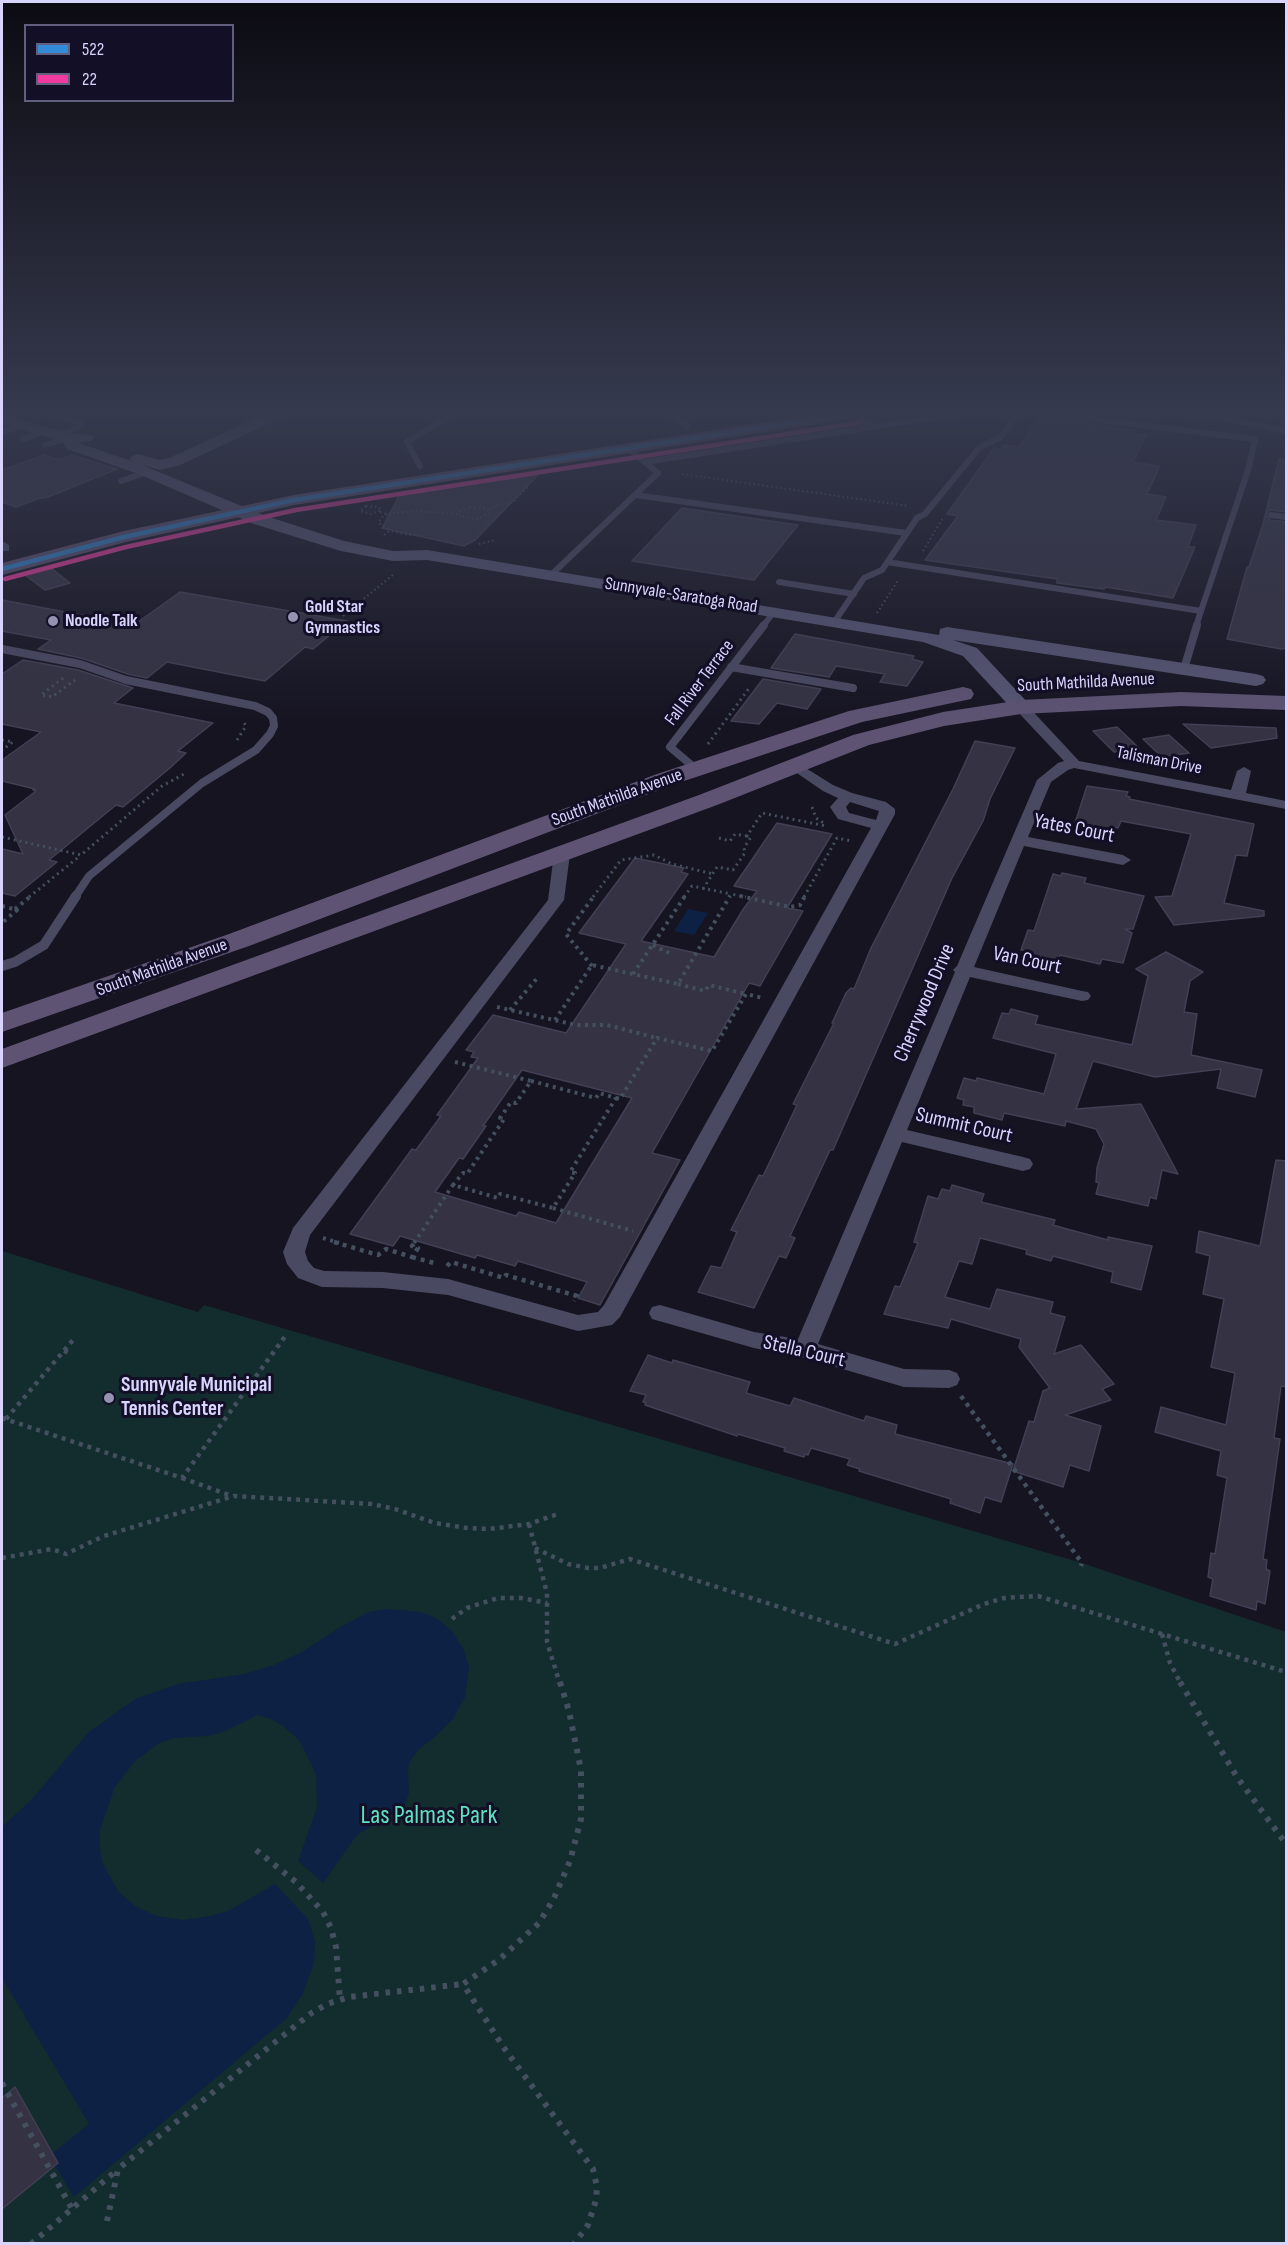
<!DOCTYPE html>
<html>
<head>
<meta charset="utf-8">
<style>
  body { margin:0 }
  #map { position:relative; width:1288px; height:2245px; overflow:hidden; background:#161421; font-family:"Sofia Sans Condensed",sans-serif }
  canvas { display:block }
  .frame { position:absolute; inset:0; border:3px solid #d9d4ff; pointer-events:none }
  .legend { position:absolute; left:24px; top:24px; width:210px; height:78px; box-sizing:border-box; background:#130f26; border:2px solid #625e7d; margin:0; padding:8px 10px; list-style:none; font-size:18px; color:#d9d4ff }
  .legend li { display:flex; align-items:center; gap:12px; height:30px }
  .legend b { width:30px; border:2px solid #625e7d }
</style>
</head>
<body>
<div id="map">
<canvas width="1288" height="2245"></canvas>
<div class="frame"></div>
<ul class="legend">
<li><b style="height:8px;background:#338bd7"></b>522</li>
<li><b style="height:8px;background:#f13a9d"></b>22</li>
</ul>
</div>
<script>
const context = document.querySelector('canvas').getContext('2d');
context.lineJoin = 'round';
function paint(path, color) { context.fillStyle = color; context.fill(path, 'evenodd'); }
const toPath = rows => new Path2D(rows.map(r => 'M' + r).join(''));
function strokePath(path, color, width, dash) { context.strokeStyle = color; context.lineWidth = width; context.lineCap = dash ? 'butt' : 'round'; context.setLineDash(dash || []); context.stroke(path); }
function label(font, color, halo, rows, align = 'center') {
  context.font = font + ' "Sofia Sans Condensed",sans-serif'; context.lineWidth = 6; context.setLineDash([]); context.textBaseline = 'middle'; context.strokeStyle = halo; context.fillStyle = color; for (const [text, x, y, turn = 0] of rows) {
    context.save(); context.translate(x, y); context.rotate((+turn || 0) * Math.PI / 180); context.textAlign = isNaN(turn) ? turn : align; if (halo) context.strokeText(text, 0, 0); context.fillText(text, 0, 0); context.restore();
  }
}
paint(toPath([
  [2,1251,198,1312,204,1305,1082,1563,1286,1632,1286,2243,2,2243]
]), '#132c2d');
paint(toPath([
  [688,909,708,913,694,935,674,931],
  [387,1609,421,1612,436,1618,451,1630,463,1648,469,1667,465,1697,452,1720,435,1737,419,1749,412,1758,408,1768,409,1793,404,1807,357,1835,323,1883,298,1861,317,1807,316,1774,299,1740,283,1726,271,1719,258,1715,223,1732,207,1736,174,1738,159,1743,134,1762,114,1789,100,1830,100,1848,102,1862,118,1891,135,1906,156,1916,183,1920,210,1916,228,1911,275,1884,308,1919,315,1941,314,1964,302,1995,287,2018,74,2197,49,2156,89,2124,2,1978,2,1827,32,1799,89,1732,135,1699,178,1684,244,1674,274,1665,302,1652,342,1626,369,1612]
]), '#0d2144');
const building = toPath([
  [1039,417,1135,430,1133,433,1146,435,1133,462,1160,466,1147,494,1166,497,1156,520,1196,525,1188,547,1195,547,1173,598,1106,587,1104,589,1057,583,1057,579,925,560,958,516,947,514,994,448,1001,449,1003,445,1019,447,1039,417],
  [44,455,60,460,72,455,117,469,48,497,40,498,16,507,2,502,2,470,44,455],
  [1279,459,1287,460,1287,512,1270,510,1266,515,1270,520,1287,522,1287,648,1281,649,1227,639,1247,567,1249,567,1263,524,1279,459],
  [538,475,475,540,464,546,382,528,400,494,538,475],
  [682,508,798,525,754,580,632,561,682,508],
  [51,568,70,583,45,590,25,575,51,568],
  [180,592,347,621,313,649,305,647,265,681,167,662,147,678,128,674,81,658,38,649,51,640,2,631,2,600,134,625,180,592],
  [795,634,909,655,914,656,912,659,923,662,907,686,880,682,885,674,836,666,829,677,771,668,795,634],
  [23,660,78,670,133,688,114,703,213,723,178,751,186,753,171,767,123,807,116,805,49,860,57,862,15,896,2,893,2,849,23,854,5,815,36,791,33,790,35,789,2,781,2,760,41,732,2,724,2,674,23,660],
  [763,679,821,689,807,709,777,703,759,724,731,721,763,679],
  [1183,724,1276,728,1277,738,1211,748,1183,724],
  [1117,727,1139,748,1114,752,1093,731,1117,727],
  [1169,735,1189,753,1162,757,1143,739,1169,735],
  [975,741,1015,748,990,799,983,821,952,878,833,1150,830,1150,790,1236,795,1238,786,1258,779,1256,754,1308,698,1292,711,1266,721,1268,737,1232,731,1230,759,1175,763,1176,797,1105,793,1104,834,1023,832,1023,846,993,851,988,854,989,871,948,953,789,975,741],
  [1087,786,1128,792,1126,796,1130,797,1129,799,1254,824,1247,856,1236,855,1224,903,1264,911,1264,916,1174,925,1155,897,1172,896,1191,834,1121,821,1118,828,1114,827,1112,833,1074,826,1087,786],
  [777,823,832,834,787,908,803,911,760,986,749,983,652,1153,680,1160,600,1305,578,1298,587,1282,518,1261,515,1266,477,1255,475,1258,400,1236,393,1246,350,1234,412,1149,416,1150,441,1116,437,1115,478,1058,471,1057,474,1052,466,1050,493,1015,566,1033,626,944,579,933,635,858,684,868,681,872,688,874,641,941,714,957,744,908,757,891,734,886,777,823],
  [522,1070,632,1098,556,1223,519,1212,516,1216,435,1192,459,1158,463,1159,486,1126,483,1126,522,1070],
  [1062,873,1086,878,1084,883,1144,896,1133,929,1125,929,1132,933,1123,963,1102,959,1100,964,1060,955,1058,961,1031,955,1032,952,1021,950,1028,930,1034,931,1053,874,1061,876,1062,873],
  [1166,952,1203,972,1190,981,1184,1012,1197,1014,1191,1055,1262,1070,1255,1097,1217,1088,1221,1069,1155,1077,1093,1061,1076,1109,1141,1104,1178,1174,1162,1170,1156,1199,1150,1197,1148,1206,1096,1194,1099,1183,1096,1182,1097,1168,1104,1144,1096,1129,1066,1121,1065,1126,1004,1113,1002,1120,974,1113,974,1107,963,1105,964,1100,957,1098,964,1078,976,1081,977,1078,1044,1094,1056,1054,993,1038,1002,1013,1009,1014,1011,1009,1038,1016,1035,1024,1132,1045,1148,976,1136,969,1166,952],
  [1276,1160,1287,1161,1287,1387,1281,1386,1274,1438,1280,1439,1263,1559,1267,1560,1266,1569,1270,1571,1265,1604,1257,1601,1256,1610,1210,1596,1213,1579,1208,1577,1211,1553,1215,1554,1227,1478,1217,1475,1221,1451,1155,1432,1161,1407,1226,1425,1235,1373,1211,1367,1224,1299,1203,1294,1210,1256,1196,1252,1199,1231,1260,1246,1276,1160],
  [952,1185,984,1194,981,1202,1055,1220,1053,1225,1067,1229,1108,1240,1108,1237,1152,1246,1141,1290,1111,1282,1113,1272,1053,1256,1051,1261,1026,1254,1027,1250,980,1238,972,1264,959,1261,945,1297,990,1309,997,1289,1053,1302,1050,1313,1065,1317,1054,1354,1081,1345,1114,1384,1102,1389,1111,1400,1065,1415,1101,1426,1089,1471,1070,1465,1063,1487,1013,1471,1029,1421,1034,1422,1043,1391,1050,1388,1019,1347,1021,1339,951,1319,948,1328,884,1314,895,1286,900,1287,918,1243,914,1242,928,1196,938,1199,942,1189,950,1191,952,1185],
  [648,1355,672,1363,673,1360,750,1382,746,1393,790,1406,794,1398,864,1421,866,1416,897,1425,895,1434,1013,1464,1001,1502,985,1497,980,1513,950,1503,951,1499,859,1471,860,1469,847,1465,850,1459,811,1448,808,1455,805,1454,804,1457,784,1451,785,1448,738,1434,737,1436,645,1405,646,1403,643,1402,646,1395,630,1391,648,1355],
  [15,2087,58,2163,2,2209,2,2098,15,2087]
]);
paint(building, '#343243');
strokePath(building, '#433f54', 1.5);
strokePath(toPath([
  [682,474,909,506],
  [366,506,379,507,381,510,371,514,360,511,366,506],
  [470,507,485,508,490,513,477,519,460,516,459,512,470,507],
  [489,510,498,505,513,502,528,487,522,482],
  [380,512,387,514,414,511,459,514],
  [387,514,381,518,379,523,390,531],
  [384,535,390,531,414,536],
  [479,544,496,540],
  [923,551,943,518],
  [877,613,899,579],
  [343,616,394,574]
]), '#44505f', 2, [1.5, 3]);
strokePath(toPath([
  [63,678,41,695,52,697,75,680],
  [2,740,13,742,2,750],
  [237,740,246,726,243,721],
  [708,744,750,687],
  [812,807,816,818,825,824],
  [2,837,81,855,162,786,186,773],
  [719,838,730,841,735,834,747,836],
  [703,889,717,867,733,870,745,853,744,848,751,837,747,836,762,813,826,826],
  [29,897,80,856],
  [593,897,621,860,654,855,672,864,713,874],
  [684,897,692,886,731,894],
  [729,897,731,894,746,897],
  [804,897,837,838,852,841]
]), '#44505f', 3, [2, 4]);
strokePath(toPath([
  [740,896,790,907,800,905,805,896],
  [2,906,17,910,2,923],
  [15,909,31,896],
  [653,945,671,954],
  [592,966,566,934,594,896],
  [633,974,685,896],
  [678,984,705,991,709,985,746,994],
  [497,1007,576,1025,607,1025,657,1038],
  [510,1010,539,976],
  [555,1020,592,965,678,984,730,896],
  [455,1062,531,1081],
  [531,1081,596,1098,599,1093,616,1098,570,1172,575,1173,553,1208,500,1194,498,1198,453,1185,463,1173,467,1174,504,1119,500,1118,511,1102,516,1103,531,1081],
  [616,1098,620,1099,657,1038,712,1051,746,994,763,998],
  [553,1208,633,1231],
  [323,1238,339,1243],
  [414,1243,453,1185]
]), '#44505f', 4, [3, 4.5]);
strokePath(toPath([
  [334,1242,378,1255,386,1249,412,1257,418,1248,412,1246,415,1242],
  [412,1257,434,1263],
  [447,1266,451,1262,504,1278,506,1275,577,1296,574,1301],
  [64,1351,72,1354],
  [961,1396,1082,1563,1081,1566],
  [2,1418,182,1478,286,1335],
  [6,1419,73,1340],
  [182,1478,232,1496],
  [529,1524,547,1593,547,1642,560,1684],
  [535,1548,568,1564,588,1568,600,1568,630,1559,895,1644,984,1604,1004,1598,1038,1596,1286,1672],
  [2,1558,52,1549,66,1554,104,1536,234,1496,372,1504,395,1509,435,1523,467,1528,489,1529,529,1524,558,1514],
  [452,1619,467,1608,498,1598,521,1598,547,1603],
  [1162,1634,1170,1663,1181,1684]
]), '#44505f', 4.5, [4, 5]);
strokePath(toPath([
  [560,1682,569,1711,581,1770,581,1819,570,1861,554,1898,539,1923,500,1959,463,1984,504,2048,593,2169,597,2187,596,2200,588,2225,574,2244],
  [1180,1682,1237,1777,1286,1844],
  [256,1850,296,1882,323,1912,331,1928,336,1947,340,2000],
  [2,2083,72,2209],
  [107,2221,118,2169,310,2014,327,2004,349,1997,463,1984],
  [31,2244,117,2170]
]), '#44505f', 6, [4.5, 7]);
strokePath(toPath([
  [50,413,81,423,77,428,61,435],
  [319,413,325,413],
  [670,413,687,426],
  [1042,413,1255,439,1249,467,1196,626],
  [853,414,873,427],
  [4,420,22,413],
  [2,432,23,425],
  [23,439,46,431],
  [45,445,68,438],
  [645,462,963,413],
  [420,466,407,442,454,413],
  [121,481,147,472],
  [636,495,906,533],
  [1271,515,1286,517],
  [887,562,1201,611],
  [551,575,658,473,628,448],
  [779,582,854,594],
  [835,621,864,578,882,570,917,518,925,514,979,448,1001,437,1018,413],
  [763,626,774,612]
]), '#4a4962', 6);
strokePath(toPath([
  [2,649,80,664,126,680,255,706,268,712,273,718,274,726,270,734,256,750,202,783,89,876,75,897],
  [731,667,853,688],
  [1184,669,1197,625],
  [696,769,670,747,764,625]
]), '#4a4962', 8);
strokePath(toPath([
  [2,966,15,962,44,945,76,896]
]), '#4a4962', 10);
paint(toPath([
  [1178,413,1213,413,1286,428,1286,434,1207,418,1183,416,1178,413],
  [2,541,9,545,9,551,2,551,2,541],
  [1021,703,1026,704,1079,761,1231,790,1237,771,1244,767,1251,771,1246,793,1286,801,1286,809,1074,768,1068,770,1051,782,1028,837,1123,855,1131,860,1123,865,1024,846,974,967,1082,991,1088,992,1091,996,1088,1000,1082,1001,970,977,907,1130,1023,1157,1030,1159,1033,1164,1030,1169,1023,1171,902,1142,818,1344,904,1369,949,1370,957,1373,960,1379,957,1385,949,1388,904,1387,805,1358,754,1348,652,1319,649,1313,652,1307,660,1305,754,1332,798,1339,955,972,953,970,957,966,1037,780,1058,763,1064,761,1016,710,1014,707,1021,703],
  [796,762,833,785,852,793,886,802,895,809,895,814,620,1317,612,1325,578,1331,448,1295,383,1288,322,1287,298,1278,287,1264,283,1252,293,1228,548,900,554,854,562,849,570,854,564,900,310,1235,305,1252,308,1261,314,1268,324,1271,383,1272,448,1279,578,1315,598,1312,604,1305,871,828,838,819,830,807,838,798,823,791,791,769,789,766,796,762],
  [850,802,879,811,876,820,849,813,846,807,850,802]
]), '#4a4962');
paint(toPath([
  [268,413,287,413,285,416,180,465,160,470,142,465,266,516,344,541,393,551,427,550,939,635,940,629,947,627,1256,674,1263,676,1266,680,1263,684,1256,686,953,640,977,648,1028,703,1031,707,1028,711,1021,713,1014,711,963,656,923,642,427,560,393,561,341,551,254,524,141,475,67,449,62,441,2,424,2,415,69,433,91,435,94,438,91,441,78,443,132,461,130,459,132,456,138,454,160,460,169,458,268,413]
]), '#575674');
paint(toPath([
  [823,413,864,413,856,418,294,505,126,542,2,575,2,563,124,531,294,495,823,413],
  [963,687,971,689,974,694,971,699,862,722,675,784,249,946,2,1032,2,1013,229,934,657,774,849,711,963,687],
  [1181,692,1286,696,1286,710,1181,706,1021,714,944,726,869,745,717,805,2,1068,2,1049,699,795,853,735,943,712,1021,700,1181,692]
]), '#5e5373');
strokePath(toPath([
  [2,569,124,537,294,500,855,413]
]), '#338bd7', 4.5);
strokePath(toPath([
  [5,579,126,547,296,510,858,423]
]), '#f13a9d', 4.5);
const sky = context.createLinearGradient(0, 0, 0, 727);
sky.addColorStop(0, '#0c0b12');
sky.addColorStop(0.57, '#363a4e');
sky.addColorStop(1, '#363a4e00');
context.fillStyle = sky;
context.fillRect(0, 0, 1288, 727);
for (const [x, y, r, color] of [
  [293,617,6,"#9591b1"],
  [53,621,6,"#9591b1"],
  [109,1398,6,"#9591b1"]
]) { const dot = new Path2D(); dot.arc(x, y, r, 0, 2 * Math.PI); context.fillStyle = color; context.fill(dot); strokePath(dot, '#130f26', 2); }
label('18px', '#d9d4ff', '#130f26', [
  ["Sunnyvale-Saratoga Road",681,596,9],
  ["Fall River Terrace",700,683,-53],
  ["South Mathilda Avenue",1086,683,-3],
  ["Talisman Drive",1159,761,11],
  ["South Mathilda Avenue",617,798,-20],
  ["South Mathilda Avenue",162,968,-20]
]);
label('bold 18px', '#d9d4ff', '#130f26', [
  ["Gold Star",305,607],
  ["Gymnastics",305,628],
  ["Noodle Talk",65,621]
], 'left');
label('21px', '#d9d4ff', '#130f26', [
  ["Yates Court",1074,829,11],
  ["Van Court",1027,961,12],
  ["Cherrywood Drive",925,1003,-67],
  ["Summit Court",964,1126,13],
  ["Stella Court",804,1352,13]
]);
label('bold 21px', '#d9d4ff', '#130f26', [
  ["Sunnyvale Municipal",121,1386],
  ["Tennis Center",121,1410]
], 'left');
label('26px', '#5fe0c0', '#130f26', [
  ["Las Palmas Park",429,1816]
]);
</script>
</body>
</html>
